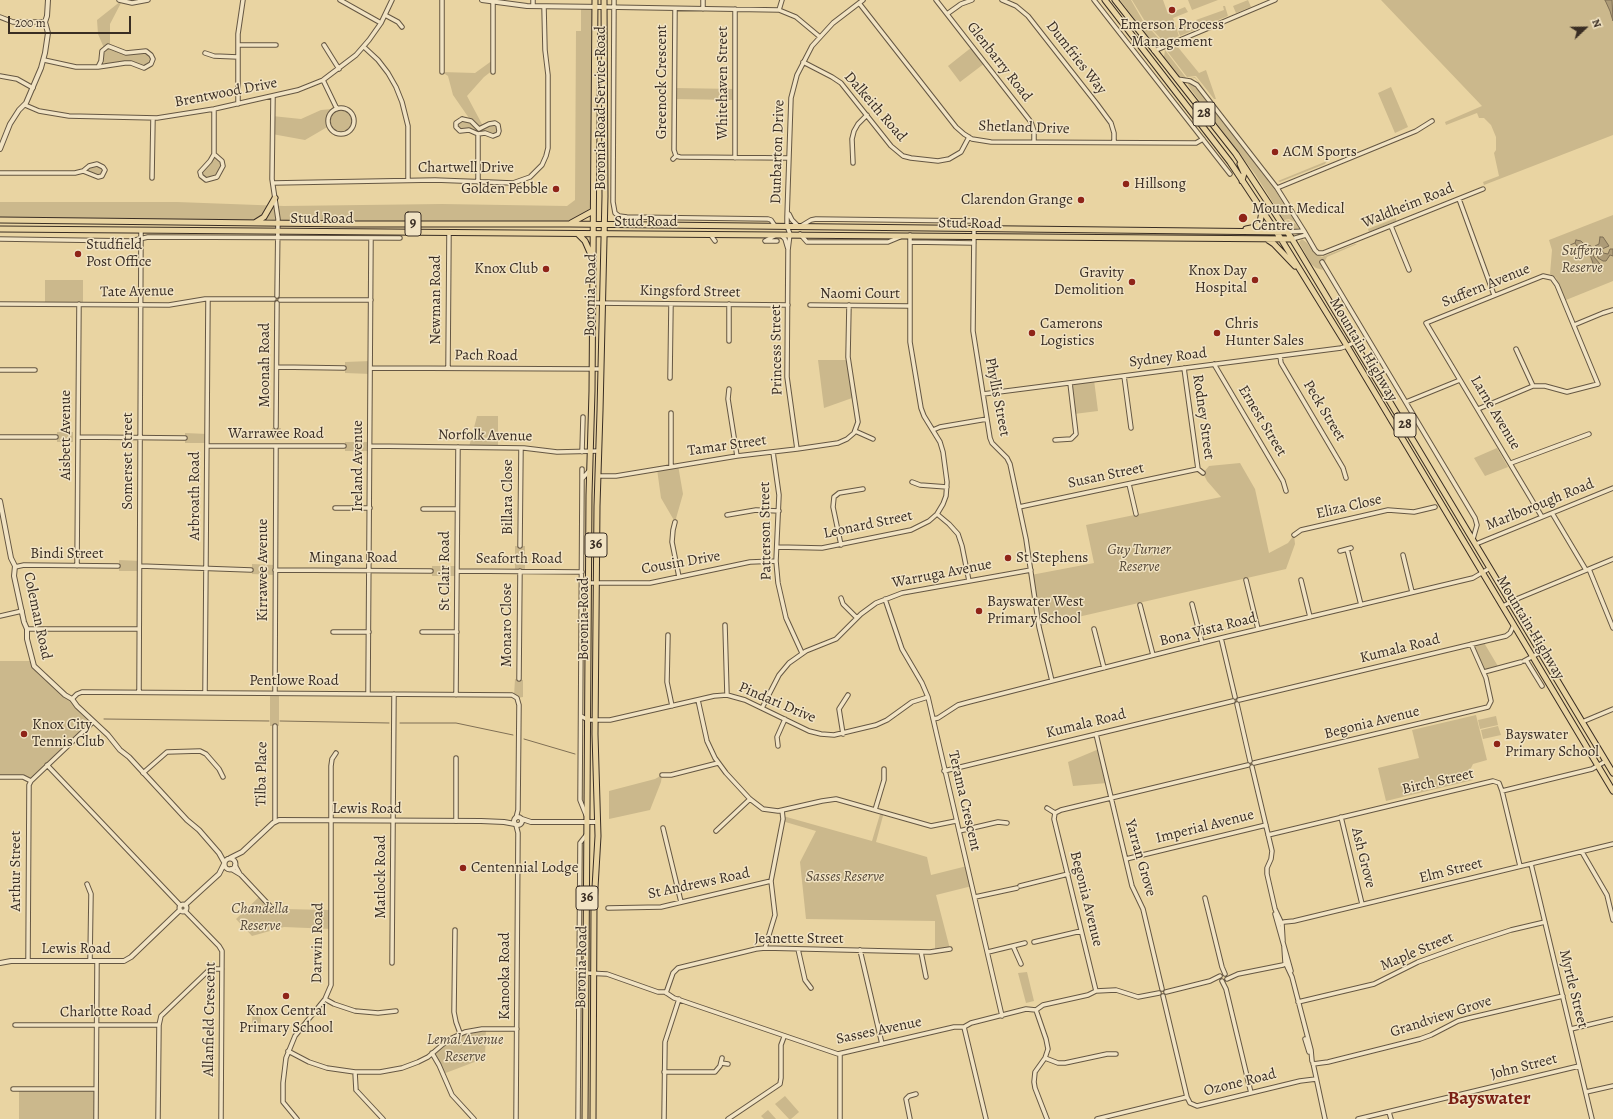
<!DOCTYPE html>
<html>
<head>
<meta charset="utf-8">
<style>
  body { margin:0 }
  #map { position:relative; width:1613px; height:1119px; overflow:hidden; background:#e9d4a2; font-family:Alegreya,serif }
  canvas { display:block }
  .north { position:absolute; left:1565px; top:8px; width:40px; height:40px; -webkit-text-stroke:3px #f1e3c3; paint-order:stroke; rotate:68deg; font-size:11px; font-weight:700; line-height:16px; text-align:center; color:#392d23 }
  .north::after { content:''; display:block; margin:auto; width:14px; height:18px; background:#392d23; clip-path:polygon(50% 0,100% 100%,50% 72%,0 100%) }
  .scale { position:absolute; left:8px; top:16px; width:123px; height:18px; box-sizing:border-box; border:2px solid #392d23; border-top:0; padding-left:5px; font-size:12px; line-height:14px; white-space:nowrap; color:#392d23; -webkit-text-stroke:3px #f1e3c3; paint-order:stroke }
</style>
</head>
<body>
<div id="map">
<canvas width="1613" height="1119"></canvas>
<div class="north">N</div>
<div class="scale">200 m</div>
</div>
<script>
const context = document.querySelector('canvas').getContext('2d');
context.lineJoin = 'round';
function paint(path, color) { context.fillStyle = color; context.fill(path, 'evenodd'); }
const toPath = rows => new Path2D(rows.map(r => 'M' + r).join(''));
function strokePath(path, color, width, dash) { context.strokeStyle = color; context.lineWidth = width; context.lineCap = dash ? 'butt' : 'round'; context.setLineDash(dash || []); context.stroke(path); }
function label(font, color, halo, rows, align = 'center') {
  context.font = font + ' Alegreya,serif'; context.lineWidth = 3; context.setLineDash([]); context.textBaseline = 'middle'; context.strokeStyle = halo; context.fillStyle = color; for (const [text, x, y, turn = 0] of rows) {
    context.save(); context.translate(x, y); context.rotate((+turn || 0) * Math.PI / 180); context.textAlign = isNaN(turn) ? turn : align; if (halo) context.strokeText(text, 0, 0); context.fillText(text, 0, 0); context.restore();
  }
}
paint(toPath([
  [1120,0,1131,0,1143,21,1163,43,1155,43,1150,40],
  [1132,0,1163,0,1168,14,1185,7,1188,12,1173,18,1179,36,1164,42,1146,23],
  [1188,0,1218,0,1192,10],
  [1248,0,1251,7,1236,13,1233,6],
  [1381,0,1613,0,1613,135,1484,185,1483,182,1499,176,1494,153,1496,150,1496,137,1491,125,1484,118,1479,118,1477,113,1446,125,1445,122,1482,106],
  [121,1,122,1,110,24,110,46,121,51,144,51,153,59,146,68,134,64,107,66,102,60,104,48,98,34,97,20],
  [1223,6,1225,6,1228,16,1199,28,1196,20,1224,10],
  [581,7,595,7,593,211,570,224,0,220,0,202,177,202,284,206,442,204,567,206,575,200,576,31,581,31],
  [1192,22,1194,30,1180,36,1177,28],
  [1177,46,1199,73,1206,70,1216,99,1214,99,1196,76,1187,77,1167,51],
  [972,47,985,63,960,82,948,66],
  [1165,50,1187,79,1195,77,1213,100,1195,78,1187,79,1179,76,1164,57],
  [493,60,493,70,484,77,467,96,483,126,489,124,498,125,498,134,478,134,471,131,462,132,456,127,459,120,471,121,453,95,448,76,442,72,475,73],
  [1188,83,1193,85,1196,88,1275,190,1295,222,1289,219,1284,220,1255,174,1192,91,1188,85],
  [1391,87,1408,127,1395,133,1378,93],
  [674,88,735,89,735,100,674,99],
  [342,108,350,112,354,119,353,127,347,133,338,134,333,131,329,126,305,140,272,134,272,116,301,119,321,110],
  [214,154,223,162,218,176,207,180,201,176,201,170],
  [1327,161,1325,164,1280,182,1278,181],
  [97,164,105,170,99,177,83,171,84,169],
  [1613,215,1613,281,1566,300,1556,278,1550,274,1552,250,1549,240],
  [1396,218,1396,221,1369,232,1368,229],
  [1288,220,1296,224,1300,230,1291,229,1285,221],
  [1302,239,1307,243,1314,253,1322,257,1355,244,1357,244,1327,257,1325,261,1329,269,1322,260,1320,262,1323,270,1316,268,1311,264,1299,242],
  [45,280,83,280,83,304,45,304],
  [818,360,849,360,855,397,824,408],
  [371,361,371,374,345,373,345,362],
  [1094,380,1098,411,1074,414,1070,383],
  [477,416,498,416,498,447,469,447],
  [272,428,281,428,281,440,272,439],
  [57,432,73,432,73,442,57,442],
  [185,433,207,434,207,443,185,443],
  [345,442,370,442,370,451,345,451],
  [1497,448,1508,467,1485,476,1474,458],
  [1240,463,1255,489,1269,553,1288,543,1294,535,1295,544,1286,569,1039,626,1031,575,1094,563,1086,525,1221,497,1207,481,1203,473,1209,466],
  [678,465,683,494,675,522,661,498,657,469],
  [515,546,525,546,525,571,515,571],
  [119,560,140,561,139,571,119,571],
  [252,564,276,565,275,575,252,574],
  [432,566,457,566,457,576,432,576],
  [1483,641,1499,668,1484,672,1471,644],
  [0,661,32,661,93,722,31,781,25,778,0,777],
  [515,679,523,680,523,697,517,698,514,696],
  [270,693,279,693,279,726,270,726],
  [1476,715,1487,760,1473,764,1470,770,1473,780,1386,801,1378,768,1419,758,1412,730],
  [1496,716,1498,725,1480,729,1478,720],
  [1498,726,1501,735,1483,739,1481,730],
  [1099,749,1107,783,1073,786,1068,762],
  [662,775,661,782,650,810,609,819,609,791,655,779],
  [881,811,884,812,876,842,927,857,931,875,967,866,972,886,936,895,950,949,935,952,935,921,806,919,800,862,816,831,782,821,783,816,872,841],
  [260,896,270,906,278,905,282,909,330,910,332,929,284,927,252,936,236,919],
  [1027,972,1034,1001,1026,1003,1018,973],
  [253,1007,261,1007,261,1023,252,1023],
  [486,1029,485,1058,443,1074,432,1053,452,1037],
  [19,1089,96,1089,96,1119,19,1119],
  [785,1096,799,1112,791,1119,789,1119,775,1104],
  [768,1110,776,1119,764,1119,761,1116]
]), '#cbb88c');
const water = toPath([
  [1605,0,1612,0,1613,21,1610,11,1605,0],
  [1600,237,1603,237,1609,246,1602,249,1603,253,1608,254,1610,249,1613,249,1613,256,1610,255,1606,261,1603,261,1598,258,1595,246,1599,244,1600,237],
  [1576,240,1581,241,1584,244,1591,246,1594,257,1600,264,1600,269,1594,266,1589,252,1585,248,1577,246,1575,243,1576,240]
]);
paint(water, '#ad9b77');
strokePath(water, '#7f6f55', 1);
strokePath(toPath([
  [1570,245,1575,243],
  [104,719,269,721],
  [280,721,389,723],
  [400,723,456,723,513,735],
  [524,739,575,754]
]), '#7f6f55', 1);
const minor = toPath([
  [119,0,132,3,148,0],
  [340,0,381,23],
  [614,0,613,202,615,213,619,216,627,217,768,219,771,220,775,226],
  [936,0,1031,122,1034,131,1034,142],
  [1002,0,1016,6,1028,16,1097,104,1111,123,1114,133,1114,142],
  [1094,0,1230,174],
  [859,3,956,127,964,134,972,139,991,142,1196,143,1203,139],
  [533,6,533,0],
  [604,7,779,10,796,17,820,37],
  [675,9,674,150,676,156],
  [703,9,703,0],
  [779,10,782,0],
  [947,14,961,4,972,0],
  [385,15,398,22,402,27],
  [0,17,13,22,45,22],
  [238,45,276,45],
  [324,45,339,69],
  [364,47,378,60,388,73,396,87,402,102,408,126,408,180],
  [1154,51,1275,0],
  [205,53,214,56,238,57],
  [44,60,76,67,98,67,105,66,125,63,131,63,144,68,151,64,153,59,151,55,146,51,126,53,108,46,102,51,101,61,98,67],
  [803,62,832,77,841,83,891,146,903,156,911,158,938,161,949,159,961,152,969,137],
  [442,72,442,0],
  [493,72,493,2],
  [0,76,17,79,33,88],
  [1177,79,1190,81,1197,85,1277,188,1304,231],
  [323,80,337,109],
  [273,97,272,179,278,219,277,296],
  [238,104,238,34,243,0],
  [25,105,39,111,69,116,157,118,214,109,298,90,323,80,356,55,369,40,381,23,392,0],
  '328 121a13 13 0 1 1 26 0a13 13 0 1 1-26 0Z',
  [214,109,214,154,210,161,200,172,201,176,206,180,217,177,223,166,222,161,214,154],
  [462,119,471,121,479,129,489,124,495,123,498,125,499,131,498,134,493,136,485,133,478,134,469,130,460,131,456,127,456,123,462,119],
  [735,158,735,9],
  [673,159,676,156,680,157,789,158],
  [853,163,852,139,854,131,858,124,867,115],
  [0,173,75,173,83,171,89,166,97,164,103,167,105,170,102,176,98,177,83,171],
  [152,178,153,118],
  [478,181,478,134],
  [273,183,435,180,513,183,530,177,542,165,546,156,548,148,548,75,545,50,544,7],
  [1277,188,1416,131,1432,121],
  [1459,199,1494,295],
  [789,214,792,220,798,226],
  [801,226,811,220,816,219,973,221],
  [1391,226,1409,270],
  [974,228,973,331,990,438,992,443,1007,458,1010,464,1026,539,1039,627,1052,681],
  [1288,232,1304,231,1315,250,1318,253,1323,253,1483,189],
  [710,234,715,241],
  [800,234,807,242,888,242,900,237],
  [781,235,785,239,788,249],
  [0,239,131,241,148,237,400,238],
  [1292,239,1306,235],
  [765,241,776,235],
  [766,241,777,241],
  [910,242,974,243],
  [1322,262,1475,518,1477,525,1473,539],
  [280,300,371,300],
  [592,303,788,305],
  [0,304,169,305,205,299,274,299],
  [810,305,910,306],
  [1574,325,1603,313,1613,310],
  [729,341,729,304],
  [1516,349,1533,386],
  [1280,356,1281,363,1343,468,1346,478],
  [1214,364,1283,481,1286,491],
  [277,367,344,368],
  [371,368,601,369],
  [448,368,449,232],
  [1184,368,1198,469],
  [0,370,35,370],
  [1124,376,1131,428],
  [670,378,671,304],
  [729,389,728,399,737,456],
  [983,394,1341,348,1347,346,1355,342],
  [1406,402,1460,380],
  [1478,409,1533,386,1545,386,1567,392,1598,384,1557,285,1552,278,1543,276,1426,323,1542,517],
  [276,427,277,303],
  [933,430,940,427,987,419],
  [855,431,873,439],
  [0,437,56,437],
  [78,437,185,438],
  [1055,440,1071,439,1076,434,1070,383],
  [207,446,344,446],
  [370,446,524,448,557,452,599,451],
  [797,449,787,377,788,250,790,234,787,226,787,217,791,98,797,75,812,46,833,23,863,0],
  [582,452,583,417],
  [773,452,779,495,776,561,778,583,786,618,802,653],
  [1511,463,1589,434],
  [671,467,671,413],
  [582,469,582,479],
  [1198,469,1203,473],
  [598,476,616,476,737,456,797,449,838,443,847,439,854,433,858,422,848,357,849,305],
  [912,482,920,485,947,487],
  [1129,484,1136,514],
  [1019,507,1198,469],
  [335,508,370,508],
  [423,509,457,509],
  [1552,513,1586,570],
  [937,514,949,524,958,534,962,546,969,581],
  [727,515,756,510,779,511],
  [675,522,673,530,672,542,679,577],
  [1294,535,1301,530,1388,510,1414,512,1435,507],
  [1476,544,1613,488],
  [841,545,833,507,834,497,839,493,863,489],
  [520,546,521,448],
  [777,547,822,548,911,530,929,521,937,514,943,504,946,496,947,482,943,452,940,442,924,416,921,408,910,342,910,235],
  [1347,549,1361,605],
  [1340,551,1351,548],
  [1403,555,1412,592],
  [77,566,79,304],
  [140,566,251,570],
  [15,567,24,565,118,566],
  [1589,569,1613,628],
  [275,570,431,571],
  [457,571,582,572],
  [1246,580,1258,629],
  [1301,580,1310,617],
  [589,583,650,583,750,562,776,561],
  [841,598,843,604,857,618],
  [885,599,902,649,922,683,928,697,1002,1016],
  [1192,604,1202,643],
  [1140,605,1153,655],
  [1503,606,1519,598,1613,559],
  [0,616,22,611],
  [725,625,727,695],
  [27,629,139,629],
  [1094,629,1104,668],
  [333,632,369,632],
  [422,632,457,632],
  [668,635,667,682,672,706],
  [1221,638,1235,697],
  [1526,660,1542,686],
  [1524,661,1541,652],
  [1484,672,1521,662],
  [519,679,520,571],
  [139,692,141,230],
  [205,693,208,299],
  [275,693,276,446],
  [368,694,371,238],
  [456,695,458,447],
  [72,699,77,694,82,692,512,695,517,698,519,705,518,810,516,818],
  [698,700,707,741,715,758,726,773,750,799,763,809,778,811,822,801,836,799,931,826,956,821],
  [1239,700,1506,636,1510,633,1514,625],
  [1237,704,1250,761],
  [762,708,779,675,789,663,806,651,836,639,861,614,876,603,902,593,1031,570],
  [581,716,588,720,610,720,714,696,727,695,745,700,809,731,821,734,834,735,876,725,887,720,912,702,928,697],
  [933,719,938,718,958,705,969,702,1221,638,1473,578,1490,568],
  [1582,722,1613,709],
  [275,726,275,821],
  [843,734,839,709,848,695],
  [1096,734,1132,886,1143,909,1162,989],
  [778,746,777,737,785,719],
  [1254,763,1488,707,1491,701,1486,678,1471,644],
  [47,765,180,905],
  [1252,767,1272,851,1271,859,1267,868,1267,874,1275,909,1282,924,1283,941],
  [944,771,1233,701],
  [143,773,167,752,200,751,206,754,219,769,223,777],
  [662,775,671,775,718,763],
  [0,777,23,777,31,781,93,722],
  [1502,791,1520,866],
  [1047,808,1055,813],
  [875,810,884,780,884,769],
  [586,815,580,800,582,479,589,471],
  [1341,817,1362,904],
  [456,821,456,758],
  [516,825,518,833,516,1119],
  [663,828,681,902],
  [716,831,750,799],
  [959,831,998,822,1007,823],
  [1268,835,1493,781,1499,783,1502,791,1592,769,1606,761],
  [1582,852,1607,895,1613,920],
  [1126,859,1266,825],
  [1531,864,1592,1119],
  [235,865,240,874],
  [231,869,241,875,270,906],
  [87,884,91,894,90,961],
  [1020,886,1068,874],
  [975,897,1017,888],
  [1205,898,1222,967,1225,974],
  [608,908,661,907,771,881],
  [185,911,219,946,222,951,221,1119],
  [1275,914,1291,971],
  [1279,924,1284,922,1294,921,1613,844],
  [455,930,454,1012,456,1022,460,1033],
  [1034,942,1081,931],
  [1013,946,1021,964],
  [1284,947,1285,962,1292,977,1311,1050,1312,1061],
  [765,948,775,915,771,881,783,819,782,810],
  [798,949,805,980,811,988],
  [860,950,882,1044],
  [921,952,926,977],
  [988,952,1025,943],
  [28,961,29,785,31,781],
  [392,963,394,694],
  [586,973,607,974,658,992,665,992,674,998,838,1054,954,1027,964,1027,971,1023,1026,1009,1036,1010,1043,1005,1088,995,1096,991,1116,990,1138,997,1159,993],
  [1227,979,1238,974,1283,965,1287,963],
  [1222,981,1226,989,1251,1093],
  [1096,991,1054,819,1055,813,1061,810,1248,765],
  [1166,992,1210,981,1220,976],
  [666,993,673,973,678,968,756,949,765,948,930,952,950,949],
  [1163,996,1187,1097],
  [325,999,334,1004,355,1011,378,1013,396,1011],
  [1298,1002,1374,984,1418,962,1465,945,1511,930,1545,922],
  [1036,1010,1046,1039,1048,1049,1045,1058,1035,1072,1034,1082,1035,1088,1047,1119],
  [15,1025,159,1025,161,1016,208,971,212,969,222,969],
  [964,1027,986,1119],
  [1571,1029,1613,1019],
  [1305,1039,1309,1052],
  [288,1051,309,1062,327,1068,355,1072,380,1072,402,1068,418,1062,428,1057,448,1040,465,1032,482,1029,517,1029],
  [432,1053,439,1065,452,1095,474,1119],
  [1045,1058,1058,1063,1065,1063,1107,1054,1116,1054],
  [721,1063,728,1064],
  [1313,1063,1325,1119],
  [1313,1064,1328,1062,1420,1039,1431,1035,1458,1021,1469,1018,1563,996],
  [355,1072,356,1090,383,1119],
  [664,1072,715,1072,720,1066,722,1058],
  [13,1089,96,1089],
  [1586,1092,1613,1086],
  [1389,1112,1391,1119],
  [96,1119,97,961],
  [158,1119,159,1025],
  [297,1119,283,1102,283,1083,286,1058,295,1036,325,999,331,985,331,766,332,759,336,753],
  [578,1119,580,843,587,834],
  [664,1119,665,1042,679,999],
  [728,1119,780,1084,781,1078,781,1045,784,1037],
  [840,1119,840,1054],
  [910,1119,906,1099,909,1096,916,1094],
  [1097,1119,1187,1097,1190,1103,1197,1106,1300,1081,1316,1079],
  [1358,1119,1579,1066]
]);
const tertiary = toPath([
  [482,0,527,6,604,7],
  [0,149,10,124,19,110,26,103,41,68,45,53,48,33,45,22,47,16,48,0],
  [0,501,11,558,15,566,14,576,24,622,27,629,27,639,34,666,65,695,72,699,77,706,108,735,120,750,129,757,187,820,199,830,219,853,224,862],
  '514 821a4 4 0 1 1 8 0a4 4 0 1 1-8 0Z',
  [522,819,531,822,598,822],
  [230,858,242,852,273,823,279,820,481,821,504,822,515,824],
  '224.5 864a5.5 5.5 0 1 1 11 0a5.5 5.5 0 1 1-11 0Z',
  '179.5 908a3.5 3.5 0 1 1 7 0a3.5 3.5 0 1 1-7 0Z',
  [185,905,219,874,224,864],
  [0,963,11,961,124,961,131,957,180,910]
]);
const primary = toPath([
  [1105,0,1230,162,1281,239,1347,346,1613,791],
  [1115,0,1236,154,1292,239,1613,773],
  [1240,164,1244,173,1242,181],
  [0,220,352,224,570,224,1288,232],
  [256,222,264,217,275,198],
  [571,223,593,211],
  [0,229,1292,239],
  [1246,229,1256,227,1260,223,1262,211],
  [578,234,585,241,592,257],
  [1268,240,1274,244,1295,266],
  [585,1119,589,495,592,391,595,0],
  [593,1119,594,905,598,836,595,734,597,506,600,411,605,196,604,0]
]);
strokePath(minor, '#655743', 5.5);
strokePath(tertiary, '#655743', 6);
strokePath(primary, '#392d23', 7);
strokePath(minor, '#f1e3c3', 3.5);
strokePath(tertiary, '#f1e3c3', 4);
strokePath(primary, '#e9d4a2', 5);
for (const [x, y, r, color] of [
  [1172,10,4,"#8f2418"],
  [1275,152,4,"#8f2418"],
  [1126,184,4,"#8f2418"],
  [556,189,4,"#8f2418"],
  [1081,200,4,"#8f2418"],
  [1243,218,5,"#8f2418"],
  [78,254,4,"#8f2418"],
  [546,269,4,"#8f2418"],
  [1255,280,4,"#8f2418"],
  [1132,282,4,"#8f2418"],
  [1032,333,4,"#8f2418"],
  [1217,333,4,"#8f2418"],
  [1008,558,4,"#8f2418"],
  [979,611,4,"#8f2418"],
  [24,734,4,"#8f2418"],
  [1497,744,4,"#8f2418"],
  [463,868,4,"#8f2418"],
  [286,996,4,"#8f2418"]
]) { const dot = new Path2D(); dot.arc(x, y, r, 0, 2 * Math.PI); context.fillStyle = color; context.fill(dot); strokePath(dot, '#f1e3c3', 1.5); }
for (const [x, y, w] of [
  [1204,114,22],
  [413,224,16],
  [1405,425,22],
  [596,545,22],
  [587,898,22]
]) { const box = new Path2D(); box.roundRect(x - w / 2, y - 12, w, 24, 3); context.fillStyle = '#f1e3c3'; context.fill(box); strokePath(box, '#392d23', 1); }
label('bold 14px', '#392d23', null, [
  ["28",1204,114],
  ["9",413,224],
  ["28",1405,425],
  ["36",596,545],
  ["36",587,898]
]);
label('15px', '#392d23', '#f1e3c3', [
  ["Emerson Process",1172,25,"center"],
  ["Management",1172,42,"center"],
  ["ACM Sports",1283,152],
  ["Hillsong",1134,184],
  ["Golden Pebble",548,189,"right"],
  ["Clarendon Grange",1073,200,"right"],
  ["Mount Medical",1252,209],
  ["Centre",1252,226],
  ["Studfield",86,245],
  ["Post Office",86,262],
  ["Knox Club",538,269,"right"],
  ["Knox Day",1247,271,"right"],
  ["Hospital",1247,288,"right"],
  ["Gravity",1124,273,"right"],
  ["Demolition",1124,290,"right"],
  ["Camerons",1040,324],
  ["Logistics",1040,341],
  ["Chris",1225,324],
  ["Hunter Sales",1225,341],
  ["St Stephens",1016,558],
  ["Bayswater West",987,602],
  ["Primary School",987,619],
  ["Knox City",32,725],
  ["Tennis Club",32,742],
  ["Bayswater",1505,735],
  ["Primary School",1505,752],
  ["Centennial Lodge",471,868],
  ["Knox Central",286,1011,"center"],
  ["Primary School",286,1028,"center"]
], 'left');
label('15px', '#392d23', '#f1e3c3', [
  ["Dumfries Way",1076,58,52],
  ["Glenbarry Road",999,62,52],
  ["Greenock Crescent",662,82,-90],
  ["Whitehaven Street",723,83,-90],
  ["Brentwood Drive",226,93,-11],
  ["Dalkeith Road",875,107,49],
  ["Boronia Road Service Road",601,108,-90],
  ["Shetland Drive",1024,128,2],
  ["Dunbarton Drive",778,152,-88],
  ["Chartwell Drive",466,168],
  ["Waldheim Road",1408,206,-22],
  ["Stud Road",322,219],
  ["Stud Road",646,222],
  ["Stud Road",970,224,1],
  ["Suffern Avenue",1486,286,-22],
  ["Tate Avenue",137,292,-1],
  ["Kingsford Street",690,292,1],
  ["Naomi Court",860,294],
  ["Boronia Road",591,295,-89],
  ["Newman Road",436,300,-90],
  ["Princess Street",777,350,-91],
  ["Mountain Highway",1363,350,59],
  ["Pach Road",486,356,1],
  ["Sydney Road",1168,358,-7],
  ["Moonah Road",265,365,-90],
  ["Phyllis Street",997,397,79],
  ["Peck Street",1324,411,59],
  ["Larne Avenue",1495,413,59],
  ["Rodney Street",1203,417,82],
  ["Ernest Street",1262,421,59],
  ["Warrawee Road",276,434],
  ["Aisbett Avenue",66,435,-90],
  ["Norfolk Avenue",485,436,1],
  ["Tamar Street",727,446,-8],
  ["Somerset Street",128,461,-90],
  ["Ireland Avenue",358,466,-90],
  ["Susan Street",1106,476,-12],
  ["Arbroath Road",195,496,-90],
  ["Billara Close",508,497,-90],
  ["Marlborough Road",1540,505,-22],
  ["Eliza Close",1349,507,-13],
  ["Leonard Street",868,525,-12],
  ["Patterson Street",766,531,-91],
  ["Bindi Street",67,554],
  ["Mingana Road",353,558],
  ["Seaforth Road",519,559],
  ["Cousin Drive",681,563,-10],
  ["Kirrawee Avenue",263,570,-90],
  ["St Clair Road",445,571,-90],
  ["Warruga Avenue",942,574,-11],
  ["Coleman Road",37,616,78],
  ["Boronia Road",584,619,-90],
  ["Monaro Close",507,625,-90],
  ["Mountain Highway",1530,628,59],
  ["Bona Vista Road",1208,630,-14],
  ["Kumala Road",1400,649,-14],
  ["Pentlowe Road",294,681],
  ["Pindari Drive",777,703,23],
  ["Begonia Avenue",1372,723,-14],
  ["Kumala Road",1086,724,-14],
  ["Tilba Place",262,774,-89],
  ["Birch Street",1438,782,-13],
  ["Terama Crescent",964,801,77],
  ["Lewis Road",367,809],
  ["Imperial Avenue",1205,827,-14],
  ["Yarran Grove",1140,858,74],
  ["Ash Grove",1363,858,76],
  ["Arthur Street",16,871,-90],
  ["Elm Street",1451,871,-14],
  ["Matlock Road",381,877,-90],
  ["St Andrews Road",699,884,-12],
  ["Begonia Avenue",1086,899,76],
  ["Jeanette Street",799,939],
  ["Darwin Road",318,943,-89],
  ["Lewis Road",76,949],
  ["Maple Street",1417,952,-23],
  ["Boronia Road",582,967,-89],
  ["Kanooka Road",505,976,-90],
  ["Myrtle Street",1573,989,76],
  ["Charlotte Road",106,1012,-1],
  ["Grandview Grove",1441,1017,-18],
  ["Allanfield Crescent",210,1019,-89],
  ["Sasses Avenue",879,1031,-12],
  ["John Street",1524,1067,-14],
  ["Ozone Road",1240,1083,-14]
]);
label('italic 15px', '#564938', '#f1e3c3', [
  ["Suffern",1582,251],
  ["Reserve",1582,268],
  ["Guy Turner",1139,550],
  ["Reserve",1139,567],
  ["Sasses Reserve",845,877],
  ["Chandella",260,909],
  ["Reserve",260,926],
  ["Lemal Avenue",465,1040],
  ["Reserve",465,1057]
]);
label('bold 19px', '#7a1f14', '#f1e3c3', [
  ["Bayswater",1489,1099]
]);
</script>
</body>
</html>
